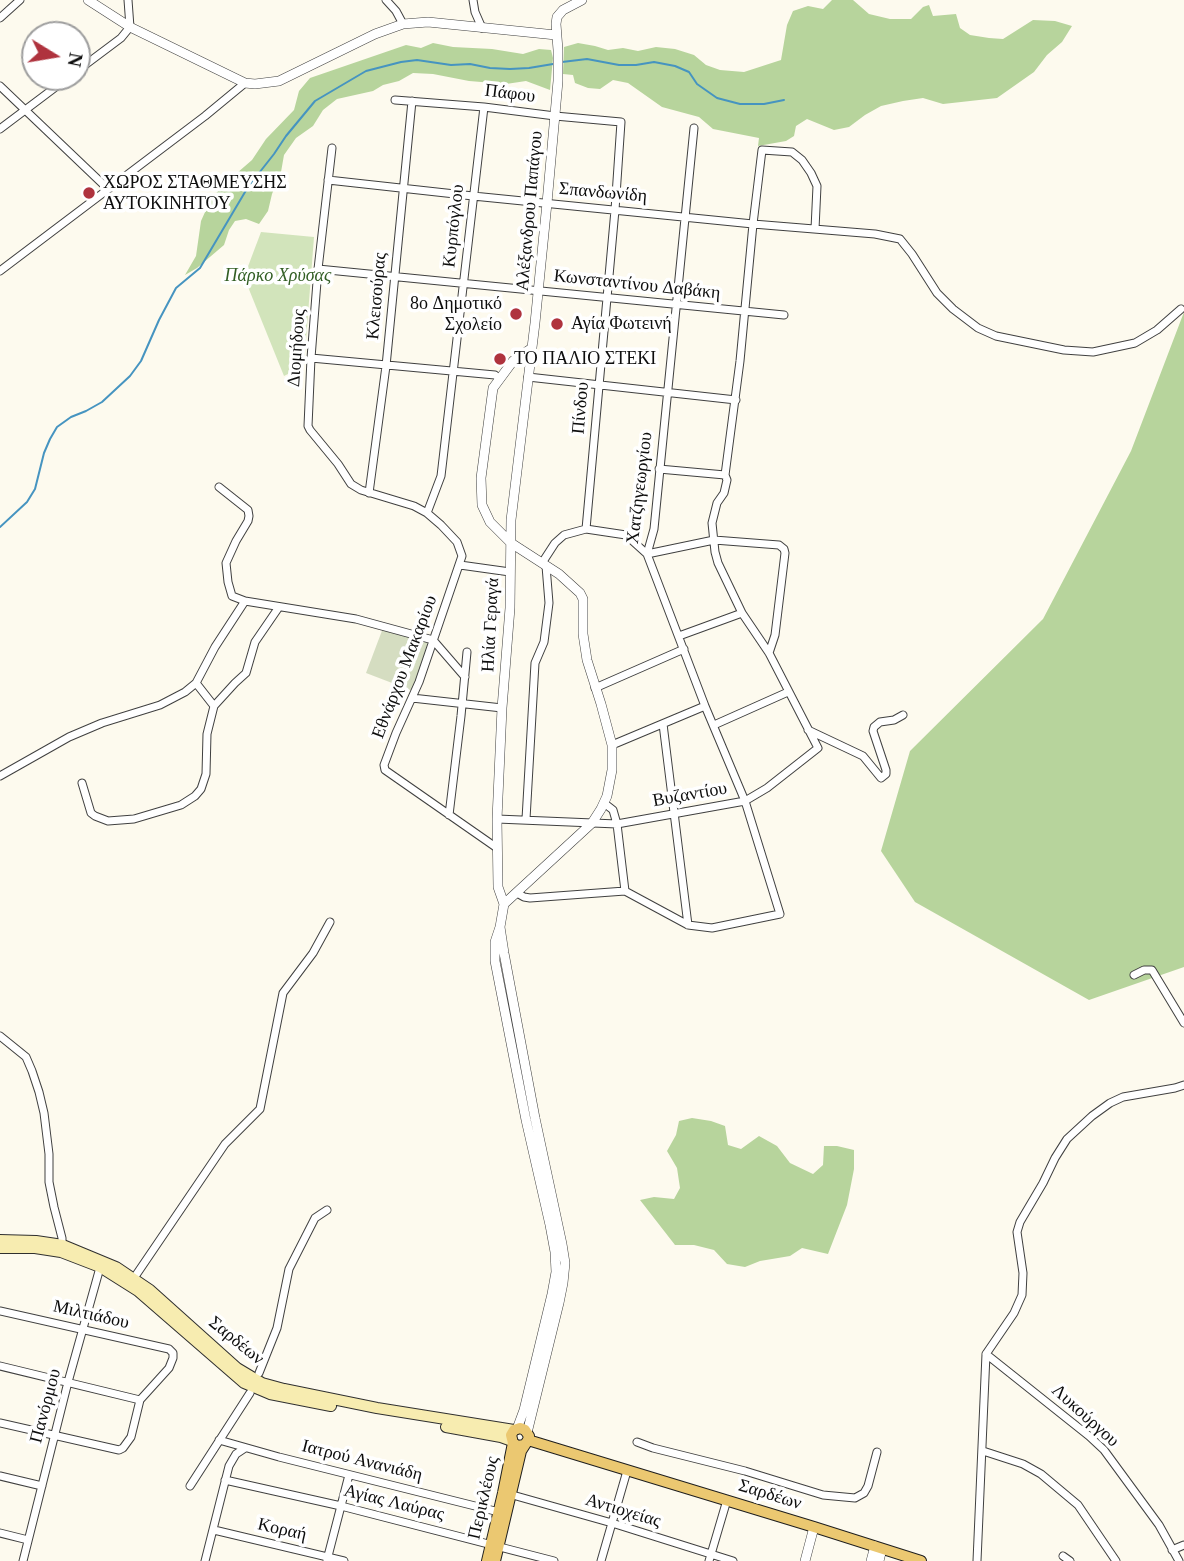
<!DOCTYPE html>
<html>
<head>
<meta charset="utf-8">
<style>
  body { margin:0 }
  #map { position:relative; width:1184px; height:1561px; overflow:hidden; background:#fdfaee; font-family:"Times New Roman",serif }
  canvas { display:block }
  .north { position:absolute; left:21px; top:21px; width:70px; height:70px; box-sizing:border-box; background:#fff; border:2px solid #9e9e9e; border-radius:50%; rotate:101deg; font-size:19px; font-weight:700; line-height:28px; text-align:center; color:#0d0d0d }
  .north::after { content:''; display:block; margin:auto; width:24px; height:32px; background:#af333e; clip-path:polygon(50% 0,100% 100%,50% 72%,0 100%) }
</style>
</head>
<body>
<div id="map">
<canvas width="1184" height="1561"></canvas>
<div class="north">N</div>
</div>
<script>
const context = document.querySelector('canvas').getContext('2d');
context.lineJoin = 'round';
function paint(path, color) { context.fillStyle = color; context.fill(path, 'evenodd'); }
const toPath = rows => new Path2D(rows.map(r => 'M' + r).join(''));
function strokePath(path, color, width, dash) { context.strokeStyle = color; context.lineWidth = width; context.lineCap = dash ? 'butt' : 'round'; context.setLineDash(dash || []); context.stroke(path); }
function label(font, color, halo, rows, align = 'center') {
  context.font = font + ' "Times New Roman",serif'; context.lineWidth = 7; context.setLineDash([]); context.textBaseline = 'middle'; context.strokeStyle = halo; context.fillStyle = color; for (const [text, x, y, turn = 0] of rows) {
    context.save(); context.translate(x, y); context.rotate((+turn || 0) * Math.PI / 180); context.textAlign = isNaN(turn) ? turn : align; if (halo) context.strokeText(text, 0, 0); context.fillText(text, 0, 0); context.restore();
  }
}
paint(toPath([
  [261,232,314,237,304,366,284,376,244,277]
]), '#d2e4bb');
paint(toPath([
  [832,0,853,0,869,14,890,19,911,19,923,7,929,5,933,16,956,14,960,28,970,35,989,38,1003,39,1033,20,1055,21,1072,26,1062,42,1047,55,1034,72,997,98,943,104,923,98,903,101,881,106,865,115,849,127,834,130,807,119,796,126,794,136,786,141,758,146,759,138,713,129,699,117,662,107,628,83,613,80,600,89,588,88,575,83,573,75,563,74,564,47,578,43,595,46,608,50,623,48,638,51,656,47,675,49,694,55,706,65,720,70,744,72,781,60,787,25,793,11,808,6,823,9],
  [433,43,453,47,492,49,523,54,539,49,551,50,553,58,550,90,526,81,506,84,469,81,433,74,413,73,399,81,383,85,373,91,337,99,323,110,313,126,296,138,284,155,281,172,272,194,268,211,259,224,246,219,235,221,229,230,224,245,197,268,185,275,196,256,201,221,210,201,222,186,252,160,266,139,294,110,299,91,310,78,406,45,421,48],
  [1184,312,1184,967,1089,1000,915,902,881,851,910,751,1043,619,1131,451],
  [692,1118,711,1121,725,1126,728,1145,741,1149,759,1136,777,1146,790,1163,813,1174,823,1165,824,1146,837,1146,854,1150,854,1169,847,1205,828,1254,802,1248,790,1256,760,1261,745,1267,727,1264,714,1250,694,1245,675,1245,640,1200,654,1197,674,1199,680,1188,677,1168,667,1151,676,1135,679,1121]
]), '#b7d49c');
paint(toPath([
  [383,628,429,641,413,691,366,673]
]), '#d5ddc1');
strokePath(toPath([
  [562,62,587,59,619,65,636,65,654,62,675,66,689,72,697,84,717,98,740,104,764,104,784,100],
  [0,527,27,502,35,489,44,453,50,439,57,427,71,417,86,411,102,402,130,376,141,361,159,320,176,288,200,268,248,187,274,154,286,136,315,101,366,71,401,62,417,60,451,65,470,64,490,68,510,69,529,68,553,64]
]), '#4694c0', 2);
const minor = toPath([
  [386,0,396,11,403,24],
  [473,0,475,12,482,28],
  [0,18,20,0],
  [77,71,121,38,130,27,128,0],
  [0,86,108,189],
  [395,100,484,107,555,116,621,122,615,210,586,529],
  [0,129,69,77],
  [332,148,318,269,311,358,308,426,310,430,338,464,351,484,361,490,414,506,427,513,441,525,457,542,462,556,419,682,396,733,384,765,385,770,497,848],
  [328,180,473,196,753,224,875,234,900,239,912,254,937,293,953,309,978,328,996,336,1064,350,1093,352,1135,343,1157,330,1181,309],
  [318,269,784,315],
  [0,271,205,116,245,83],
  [311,358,495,375,499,378],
  [528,377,736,400],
  [659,469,725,475],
  [219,487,248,510,249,516,248,521,236,541,226,563,228,582,232,596,245,601,356,619,433,640],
  [369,493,386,366,412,101],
  [427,513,441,476,443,459,484,107],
  [542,563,555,543,564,535,586,529,626,535,647,554,714,540,779,545,784,549,785,553,775,635,769,653],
  [460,565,510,572],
  [679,636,742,613],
  [433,640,465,677],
  [196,683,214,706],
  [595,688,684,649],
  [412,698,502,708],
  [663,724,688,925],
  [714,725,788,692],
  [808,730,863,756,881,778,886,774,886,770,873,731,874,727,880,722,894,720,903,715],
  [612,745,705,706],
  [0,776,69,737,102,723,160,705,185,692,196,683,215,647,245,601],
  [82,783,91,813,95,816,108,821,134,819,181,805,195,796,201,789,206,774,207,734,214,706,235,683,246,673,255,642,279,607],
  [604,803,613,810,617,824,625,891],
  [449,815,461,716,467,652],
  [497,819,617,824,745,801,767,788,818,748,769,653,742,613,718,563,715,552,712,523,717,503,724,493,727,480,725,475,740,361,753,224,762,150,792,152,802,160,811,173,817,186,815,229],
  [526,819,535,663,544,642,549,603,546,566],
  [517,893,524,897,530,898,625,891,688,925,712,928,780,914,745,801,705,706,647,554,654,529,694,128],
  [1134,975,1144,970,1152,970,1184,1023],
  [0,1036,26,1057,32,1071,39,1092,44,1113,49,1154,49,1182,54,1207,62,1238,62,1248],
  [134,1278,225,1144,260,1109,283,993,313,953,330,922],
  [0,1311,169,1349,173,1353,173,1358,169,1368,140,1400],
  [986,1354,1014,1313,1022,1295,1023,1273,1017,1232,1020,1222,1043,1183,1055,1158,1067,1139,1092,1116,1110,1103,1123,1097,1175,1088,1184,1085],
  [986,1354,1089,1436,1104,1450,1159,1525,1179,1561],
  [0,1366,140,1400],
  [259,1373,277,1328,289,1269,315,1218,327,1210],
  [0,1423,119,1450,123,1448,131,1437,140,1400],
  [219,1440,279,1457,499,1512],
  [637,1442,653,1448,745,1471,823,1495,855,1498,864,1493,868,1486,877,1452],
  [983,1451,1023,1464,1041,1474,1078,1505,1116,1561],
  [0,1476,42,1486],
  [225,1480,341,1506,554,1561],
  [190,1486,250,1393],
  [509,1494,612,1523,733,1561],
  [214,1530,344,1561],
  [0,1533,28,1540],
  [1172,1550,1184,1545],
  [1063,1556,1070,1561],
  [327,1560,349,1475],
  [23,1561,68,1382,101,1264],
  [205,1561,229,1466,236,1454,245,1448],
  [601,1561,627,1471],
  [709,1561,727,1500],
  [977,1561,986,1354]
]);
const tertiary = toPath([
  [88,0,130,27,245,83,255,84,279,81,375,34,403,24,428,22,556,35],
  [504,904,498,887,497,819,502,708,510,608,511,520,535,323,547,203,558,81,558,50,556,24,557,17,563,10,582,0],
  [504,904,592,823,601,809,607,796,612,770,612,745,601,704,587,660,583,634,583,599,580,593,559,574,511,543,490,522,482,505,481,478,493,388,513,361,532,348],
  [504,904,500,927,495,942,495,961,526,1120,550,1225,555,1252,556,1272,552,1294,524,1410,517,1429],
  [500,927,504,953,535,1118,562,1244,565,1263,563,1283,559,1303,527,1433],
  [805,1561,814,1527],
  [871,1561,875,1546],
  [879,1561,882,1549]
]);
const secondary = toPath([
  [0,1240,36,1241,63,1245,116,1267,150,1290,237,1368,262,1383,284,1389,377,1408,514,1430],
  [0,1248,35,1248,61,1252,100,1267,138,1291,244,1383,270,1394,331,1406],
  [446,1427,501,1437,512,1441]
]);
const primary = toPath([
  [528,1440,814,1527,921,1561],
  [487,1561,503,1493,513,1443],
  [495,1561,521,1451,528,1440,529,1436,525,1430,520,1428,514,1430,511,1435,513,1443,518,1446,524,1445]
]);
strokePath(minor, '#404040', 9);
strokePath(tertiary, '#404040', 10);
strokePath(secondary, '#2f2f2f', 12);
strokePath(primary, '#1e1e1e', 12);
strokePath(minor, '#fff', 7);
strokePath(tertiary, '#fff', 9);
strokePath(secondary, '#f7ecb0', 10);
strokePath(primary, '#ebc871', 10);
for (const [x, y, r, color] of [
  [89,193,7,"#af333e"],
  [516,314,7,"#af333e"],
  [557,324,7,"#af333e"],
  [500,359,7,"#af333e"]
]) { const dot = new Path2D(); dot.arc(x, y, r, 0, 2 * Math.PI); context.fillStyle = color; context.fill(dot); strokePath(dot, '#fff', 2.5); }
label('18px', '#0d0d0d', '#fff', [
  ["Πάφου",510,94,7],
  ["Σπανδωνίδη",603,193,5],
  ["Αλέξανδρου Παπάγου",530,211,-85],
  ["Κυρπόγλου",454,226,-84],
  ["Κωνσταντίνου Δαβάκη",637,285,6],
  ["Κλεισούρας",377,296,-85],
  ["Διομήδους",297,348,-86],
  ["Πίνδου",581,408,-85],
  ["Χατζηγεωργίου",640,488,-83],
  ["Ηλία Γεραγά",491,625,-87],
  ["Εθνάρχου Μακαρίου",405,667,-69],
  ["Βυζαντίου",690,795,-10],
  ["Μιλτιάδου",91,1315,13],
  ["Σαρδέων",236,1341,39],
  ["Πανόρμου",46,1406,-75],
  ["Λυκούργου",1085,1416,42],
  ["Ιατρού Ανανιάδη",362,1461,14],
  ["Σαρδέων",770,1495,17],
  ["Περικλέους",484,1498,-77],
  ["Αγίας Λαύρας",394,1503,14],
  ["Αντιοχείας",623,1511,17],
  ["Κοραή",282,1530,13]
]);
label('18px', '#0d0d0d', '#fff', [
  ["ΧΩΡΟΣ ΣΤΑΘΜΕΥΣΗΣ",103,183],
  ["ΑΥΤΟΚΙΝΗΤΟΥ",103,204],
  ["8ο Δημοτικό",502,304,"right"],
  ["Σχολείο",502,325,"right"],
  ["Αγία Φωτεινή",571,324],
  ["ΤΟ ΠΑΛΙΟ ΣΤΕΚΙ",514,359]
], 'left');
label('italic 18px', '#325e24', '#fff', [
  ["Πάρκο Χρύσας",278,276]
]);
</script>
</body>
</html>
